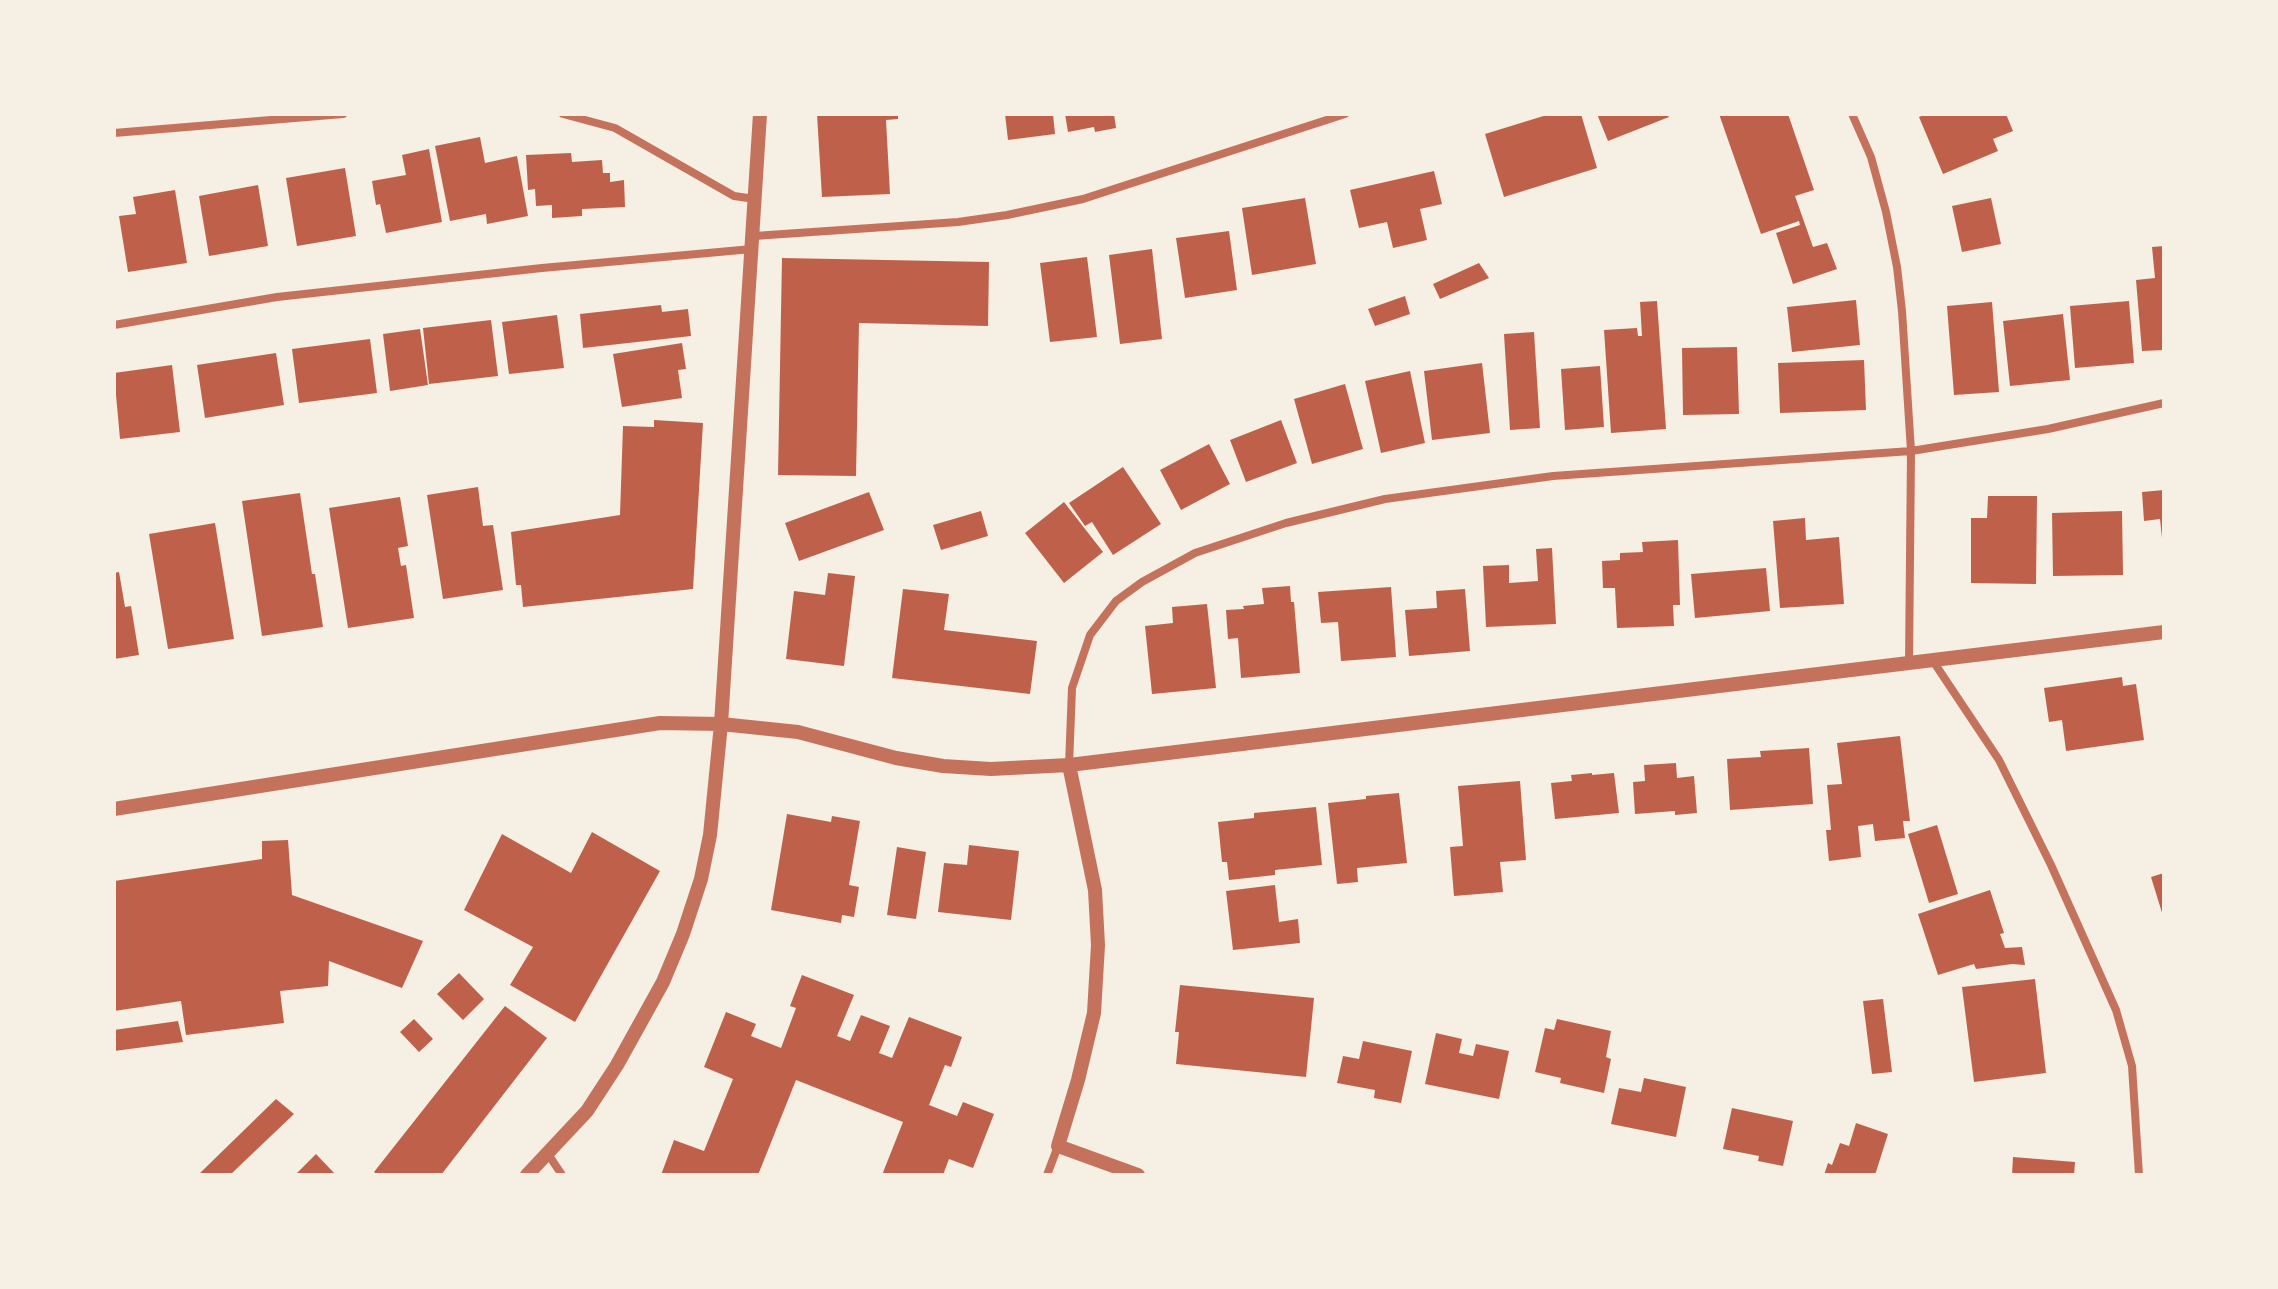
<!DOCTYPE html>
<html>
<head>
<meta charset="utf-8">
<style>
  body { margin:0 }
  #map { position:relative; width:2278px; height:1289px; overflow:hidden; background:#f6efe4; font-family:"Public Sans",sans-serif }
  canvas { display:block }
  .frame { position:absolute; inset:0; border:116px solid #f6efe4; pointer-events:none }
</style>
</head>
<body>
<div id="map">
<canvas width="2278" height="1289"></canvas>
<div class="frame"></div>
</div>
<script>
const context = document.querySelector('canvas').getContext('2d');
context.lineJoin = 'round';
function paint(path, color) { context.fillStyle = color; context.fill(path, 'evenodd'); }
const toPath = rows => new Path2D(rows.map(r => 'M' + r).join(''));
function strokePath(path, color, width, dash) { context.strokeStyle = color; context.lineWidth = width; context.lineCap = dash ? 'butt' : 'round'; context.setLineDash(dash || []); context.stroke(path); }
paint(toPath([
  [817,114,898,114,898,119,886,120,890,194,822,197],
  [1005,114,1053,114,1055,134,1008,140],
  [1065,114,1114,114,1116,128,1095,132,1094,127,1068,132],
  [1550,114,1581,114,1597,168,1504,197,1485,134],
  [1597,114,1667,114,1669,117,1608,141],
  [1719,114,1788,114,1814,190,1795,196,1813,247,1827,243,1837,269,1793,284,1776,233,1800,225,1799,221,1761,234],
  [1926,114,2006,114,2013,131,1993,139,1998,151,1943,174,1919,117],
  [480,137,485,163,517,156,528,216,487,224,486,214,450,221,435,146],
  [429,149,442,222,386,233,380,204,376,205,372,181,406,175,402,155],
  [571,153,572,162,602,160,603,173,610,173,610,182,624,180,625,207,582,209,582,216,552,218,552,205,536,206,535,189,528,190,526,155],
  [345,168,356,236,297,246,286,178],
  [1434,171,1442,204,1420,209,1427,240,1393,248,1387,222,1359,228,1350,190],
  [258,185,268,246,209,256,199,196],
  [175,190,187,263,128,272,119,216,136,214,133,197],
  [1305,198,1316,264,1252,275,1242,208],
  [1991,198,2001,244,1962,252,1952,206],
  [1229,231,1237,290,1185,298,1176,238],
  [2164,246,2164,350,2142,351,2136,280,2155,278,2152,247],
  [1152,249,1162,339,1120,344,1109,255],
  [1087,257,1097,337,1050,342,1040,263],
  [782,258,989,262,988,326,859,323,856,476,778,475],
  [1479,263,1489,278,1440,299,1433,284],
  [1405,296,1410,314,1375,326,1368,309],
  [1856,300,1860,345,1792,352,1787,307],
  [1657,301,1666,429,1611,433,1604,330,1637,328,1638,336,1642,336,1640,302],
  [2129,301,2134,363,2075,368,2070,306],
  [1992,302,1999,392,1954,395,1947,306],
  [661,305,662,312,688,309,691,336,583,348,580,314],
  [2063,314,2070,380,2010,386,2003,321],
  [557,315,564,368,509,374,502,322],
  [491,320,498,376,429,384,423,328],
  [420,329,428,385,390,391,383,334],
  [1534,332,1540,428,1510,430,1504,334],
  [370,339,377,393,299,403,292,349],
  [682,343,686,369,678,370,682,398,622,407,613,354],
  [1737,347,1739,414,1683,415,1682,348],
  [276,353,284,405,205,418,197,365],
  [1864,360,1866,410,1780,413,1778,363],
  [1482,363,1490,433,1432,440,1424,371],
  [172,365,180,432,120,439,114,373],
  [1600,366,1604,427,1565,430,1561,369],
  [1410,371,1425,443,1381,453,1365,381],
  [1345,384,1363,449,1312,464,1294,399],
  [654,420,703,423,693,589,523,607,521,585,516,585,511,532,620,515,623,426,654,427],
  [1281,420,1297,463,1246,482,1230,440],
  [1209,444,1230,484,1181,510,1160,470],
  [1123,467,1161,524,1113,555,1092,522,1085,526,1069,503],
  [478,487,483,526,493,525,503,590,443,599,427,495],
  [2164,490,2164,538,2162,538,2160,519,2144,521,2142,492],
  [869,492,884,530,799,561,785,523],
  [300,493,312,574,315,574,323,627,262,636,242,501],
  [1988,496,2037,496,2036,584,1971,583,1971,518,1987,518],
  [400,497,408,546,398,548,401,566,406,565,414,618,348,628,329,508],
  [1064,502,1103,552,1064,583,1025,533],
  [981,511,988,536,941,550,933,525],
  [2122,511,2123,575,2053,576,2052,513],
  [1805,518,1806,540,1839,537,1844,604,1780,608,1773,521],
  [215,523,234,639,168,649,149,534],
  [1678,540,1680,605,1673,605,1674,626,1617,628,1615,588,1603,588,1602,561,1620,560,1620,553,1643,552,1642,542],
  [1552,548,1556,624,1486,627,1483,566,1509,565,1509,583,1538,581,1536,549],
  [1766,568,1770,611,1695,618,1691,574],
  [119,572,125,607,131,606,139,655,114,659,114,573],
  [828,573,855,576,844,666,786,659,794,591,825,595],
  [1290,586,1291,602,1294,602,1300,673,1241,678,1238,638,1228,639,1226,610,1244,609,1243,606,1264,604,1262,588],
  [1391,587,1396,657,1341,661,1338,622,1321,623,1318,592],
  [903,589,949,594,944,630,1037,641,1030,694,892,678],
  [1465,589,1470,651,1409,656,1405,610,1437,608,1436,591],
  [1207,604,1216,688,1152,694,1145,626,1173,623,1172,607],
  [2122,677,2123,686,2136,684,2144,740,2066,751,2062,720,2049,722,2044,688],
  [1900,736,1910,821,1903,821,1905,838,1875,841,1873,824,1858,826,1861,857,1829,861,1826,830,1831,830,1827,785,1842,784,1837,743],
  [1809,748,1813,804,1730,810,1727,759,1761,757,1760,751],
  [1676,763,1677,778,1694,776,1697,813,1675,815,1675,811,1635,814,1633,782,1645,781,1644,765],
  [1592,773,1592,775,1614,773,1619,813,1555,819,1551,783,1572,781,1571,775],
  [1520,781,1526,860,1500,862,1503,892,1454,896,1450,847,1463,846,1458,786],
  [1399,793,1407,863,1357,868,1358,882,1337,884,1328,803,1366,799,1366,796],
  [1316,807,1322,865,1275,870,1275,875,1229,880,1227,862,1222,862,1218,822,1254,818,1254,813],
  [787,814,831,822,832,816,860,821,849,885,859,887,854,917,842,915,841,923,771,910],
  [1937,825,1958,894,1929,903,1908,834],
  [592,832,660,871,575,1022,510,985,533,947,464,910,502,834,571,873],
  [288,840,292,895,423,941,402,988,329,961,328,986,280,991,284,1023,186,1035,181,1001,114,1011,114,881,262,859,262,841],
  [969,845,1019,851,1011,920,938,912,944,863,967,865],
  [897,847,926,852,916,919,887,915],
  [2164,873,2164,916,2163,916,2151,877],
  [1275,885,1279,922,1298,919,1300,943,1233,950,1226,891],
  [1990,890,2004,933,2000,934,2005,948,2022,947,2025,965,2012,964,1976,969,1974,964,1938,975,1918,914],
  [459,973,484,999,463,1020,437,994],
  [802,975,854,995,837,1036,850,1041,861,1015,890,1026,879,1053,892,1058,909,1017,962,1037,951,1067,945,1065,929,1105,957,1116,963,1102,994,1114,973,1168,949,1159,943,1175,882,1175,903,1122,796,1080,758,1175,661,1175,674,1140,704,1151,733,1079,704,1067,726,1012,756,1024,751,1036,781,1048,796,1008,790,1006],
  [2035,979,2046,1073,1974,1082,1962,987],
  [1180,985,1314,998,1306,1077,1176,1064,1179,1032,1175,1032],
  [1883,999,1892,1072,1872,1074,1863,1001],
  [505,1006,547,1038,441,1175,378,1175,374,1172],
  [414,1019,433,1039,419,1052,400,1032],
  [1557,1019,1611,1031,1606,1057,1611,1059,1604,1093,1560,1083,1561,1078,1535,1072,1545,1028,1554,1030],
  [178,1021,183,1042,114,1051,114,1030],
  [1436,1033,1462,1039,1459,1053,1473,1056,1476,1044,1509,1051,1499,1099,1425,1084],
  [1363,1041,1412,1051,1401,1103,1374,1098,1375,1090,1337,1083,1343,1056,1359,1059],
  [1644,1078,1686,1087,1676,1137,1611,1124,1619,1088,1641,1092],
  [276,1099,294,1114,230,1175,198,1175],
  [1732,1108,1793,1121,1783,1166,1758,1161,1759,1156,1723,1149],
  [1856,1123,1888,1134,1875,1175,1824,1175,1828,1163,1832,1165,1840,1143,1849,1146],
  [316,1154,336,1175,295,1175],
  [2013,1157,2075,1162,2074,1175,2012,1175]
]), '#bf614a');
strokePath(toPath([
  [563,114,615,128,734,196,755,199],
  [1852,114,1871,157,1886,212,1897,267,1902,311,1911,451,1909,664],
  [114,133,343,114],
  [754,236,958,222,1007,215,1083,199,1345,114],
  [114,325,277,297,542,268,752,249],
  [1933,661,1999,760,2051,865,2116,1010,2132,1066,2139,1175],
  [1069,765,1072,688,1090,635,1116,601,1142,582,1195,553,1286,523,1385,499,1553,476,1911,451,2048,429,2164,403],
  [548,1154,562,1175],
  [1047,1175,1058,1146]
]), '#c5725c', 8);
strokePath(toPath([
  [1069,765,1095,890,1098,945,1094,1013,1078,1080,1058,1146,1138,1175],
  [114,809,660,723,721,724,798,732,896,758,943,766,991,769,1069,765,2164,632],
  [527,1175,587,1111,617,1065,663,982,683,934,701,879,710,835,721,724,760,114]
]), '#c5725c', 14);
</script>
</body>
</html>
